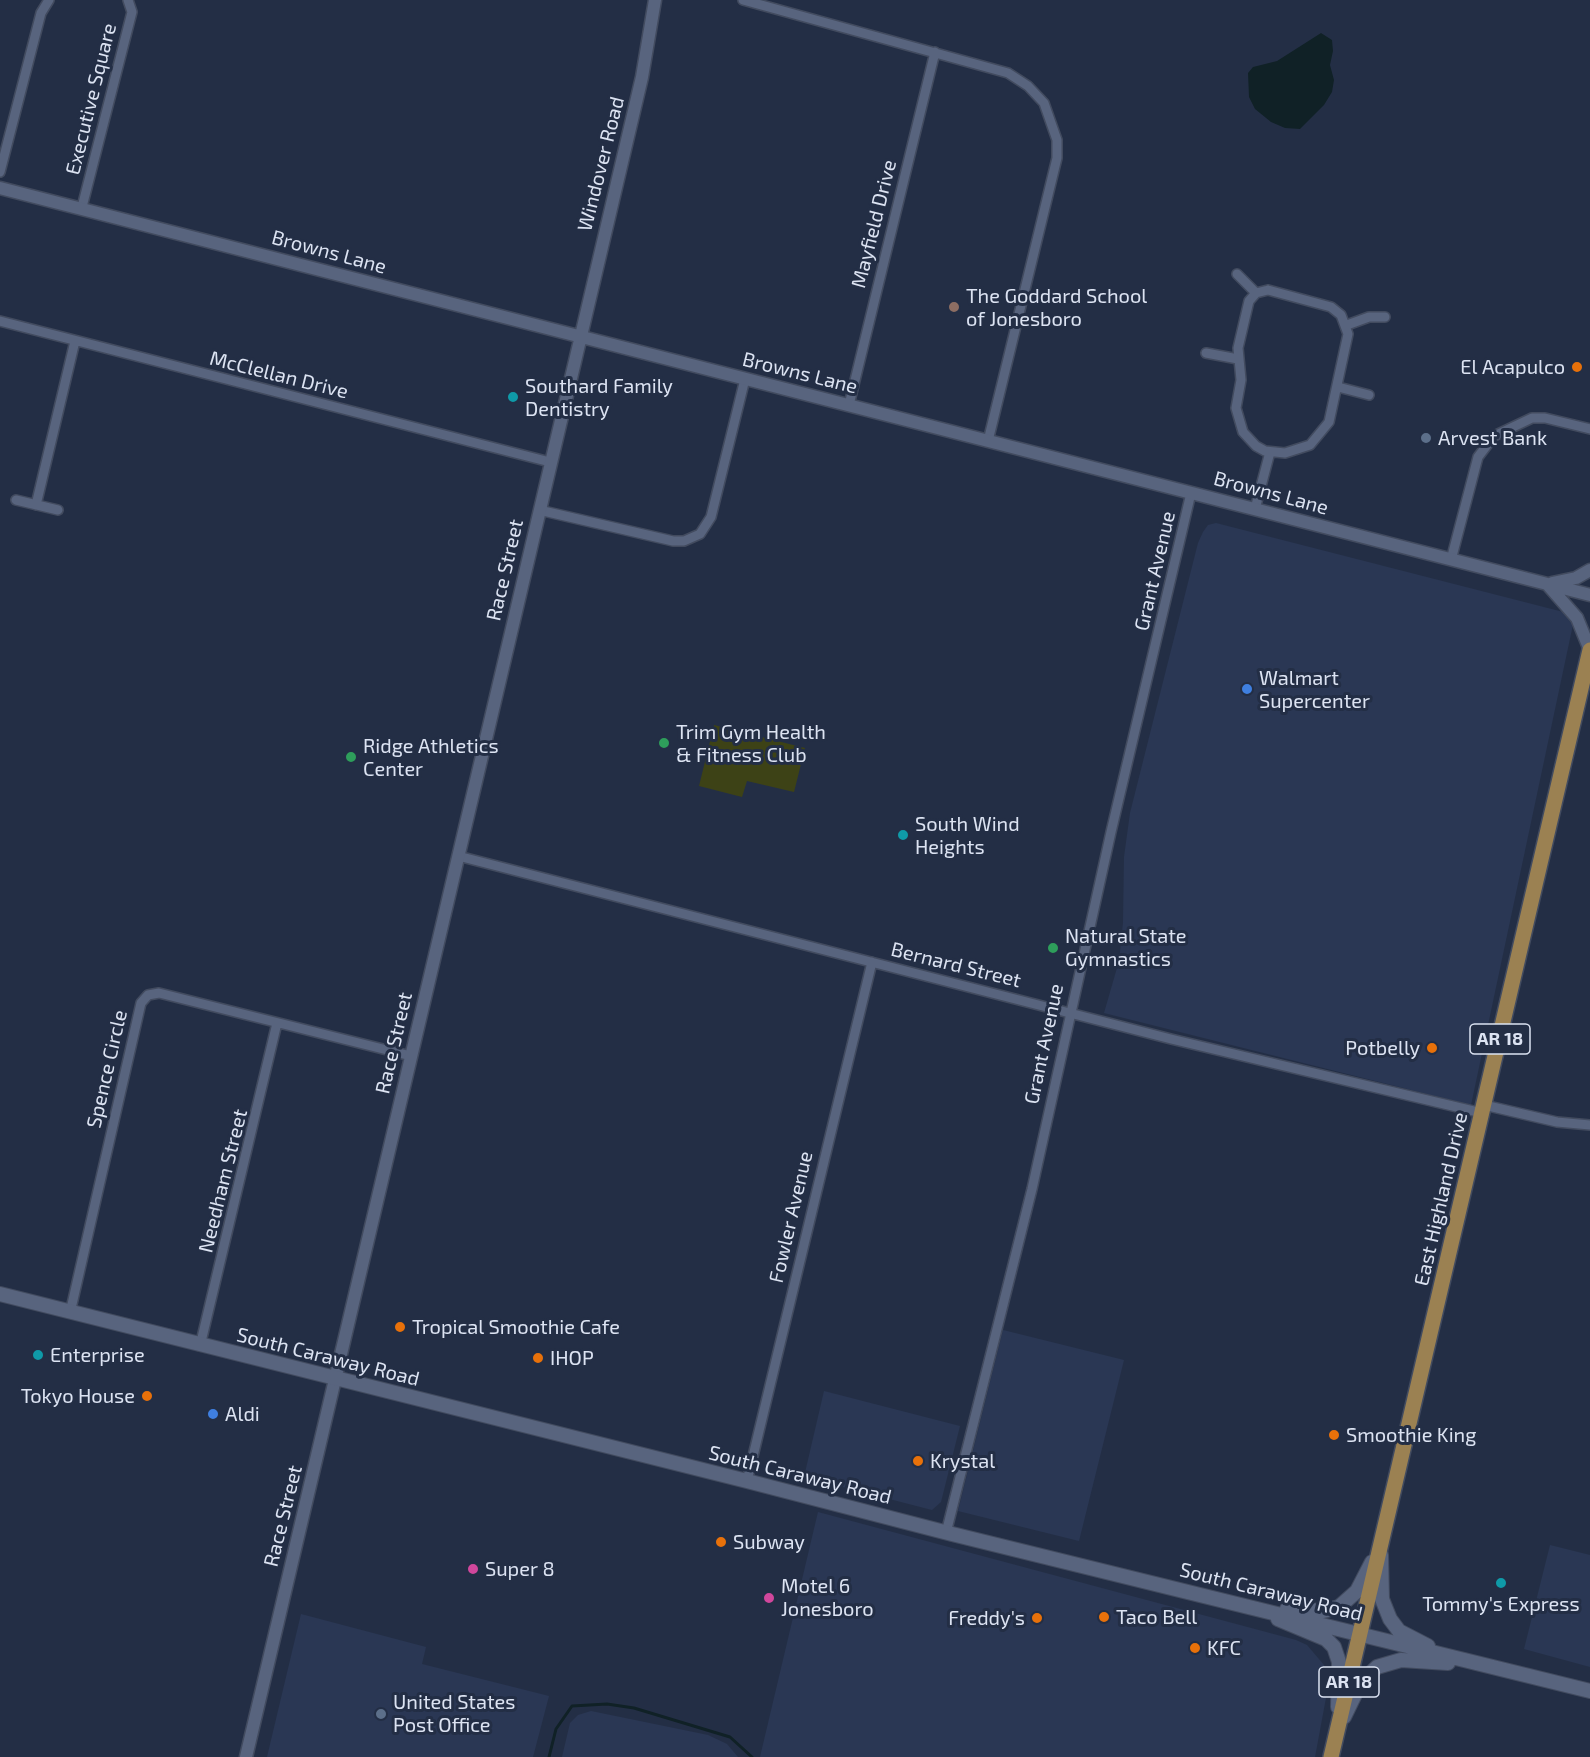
<!DOCTYPE html>
<html>
<head>
<meta charset="utf-8">
<style>
  body { margin:0 }
  canvas { display:block; background:#232e45 }
</style>
</head>
<body>
<canvas width="1590" height="1757"></canvas>
<script>
const context = document.querySelector('canvas').getContext('2d');
context.lineJoin = 'round';
function paint(path, color) { context.fillStyle = color; context.fill(path, 'evenodd'); }
const toPath = rows => new Path2D(rows.map(r => 'M' + r).join(''));
function strokePath(path, color, width, dash) { context.strokeStyle = color; context.lineWidth = width; context.lineCap = dash ? 'butt' : 'round'; context.setLineDash(dash || []); context.stroke(path); }
function label(font, color, halo, rows, align = 'center') {
  context.font = font + ' "Exo 2",sans-serif'; context.lineWidth = 6; context.setLineDash([]); context.textBaseline = 'middle'; context.strokeStyle = halo; context.fillStyle = color; for (const [text, x, y, turn = 0] of rows) {
    context.save(); context.translate(x, y); context.rotate((+turn || 0) * Math.PI / 180); context.textAlign = isNaN(turn) ? turn : align; if (halo) context.strokeText(text, 0, 0); context.fillText(text, 0, 0); context.restore();
  }
}
paint(toPath([
  [1216,523,1575,615,1471,1105,1104,1013,1119,961,1123,923,1124,857,1130,813,1198,543,1203,532,1208,525],
  [1003,1330,1124,1360,1079,1541,958,1511],
  [824,1391,960,1426,941,1502,932,1510,804,1477],
  [818,1512,1296,1640,1307,1645,1324,1665,1328,1687,1315,1757,760,1757],
  [1550,1545,1590,1555,1590,1667,1524,1649],
  [301,1614,426,1647,422,1664,549,1696,533,1757,267,1757],
  [591,1711,708,1735,727,1744,738,1757,562,1757,570,1723,578,1715]
]), '#2a3754');
paint(toPath([
  [714,725,805,748,794,792,747,781,742,797,699,786]
]), '#3d4216');
paint(toPath([
  [1321,33,1332,40,1333,51,1330,65,1334,80,1332,92,1324,105,1300,129,1285,128,1271,122,1255,109,1249,97,1248,73,1253,67,1277,61]
]), '#102126');
strokePath(toPath([
  [549,1757,556,1729,572,1706,607,1704,634,1708,730,1737,752,1757]
]), '#102126', 3);
const minor = toPath([
  [743,0,1008,73,1028,86,1044,103,1057,140,1057,158,988,441],
  [0,172,41,13,49,0],
  [82,207,132,12,128,0],
  [1237,274,1256,293],
  [1268,290,1331,307,1341,315,1348,334,1329,422,1310,445,1285,453,1265,451,1256,446,1243,432,1236,408,1241,380,1238,348,1249,301,1256,293,1268,290],
  [0,321,550,462],
  [1347,325,1369,317,1385,317],
  [1206,353,1238,359],
  [1338,387,1369,395],
  [849,405,935,52],
  [16,500,58,510],
  [36,505,75,341],
  [1255,509,1270,452],
  [539,510,673,541,684,541,700,534,711,517,745,379],
  [1451,560,1478,457,1494,436,1532,418,1545,418,1590,429],
  [458,856,1171,1039,1482,1113],
  [1484,1105,1557,1122,1590,1125],
  [70,1313,141,1003,148,995,159,993,411,1056],
  [200,1346,277,1023],
  [747,1481,872,962],
  [946,1533,1032,1189,1111,832,1191,493]
]);
const tertiary = toPath([
  [0,188,1590,595],
  [1552,583,1576,578,1590,570],
  [1548,585,1577,618,1590,650],
  [246,1757,642,77,655,0]
]);
const secondary = toPath([
  [0,1294,747,1481,952,1534,1590,1691],
  [1381,1555,1382,1599,1390,1619,1399,1631,1428,1646],
  [1287,1609,1323,1611,1339,1607,1357,1591,1372,1562],
  [1278,1619,1326,1639,1334,1647,1339,1662,1338,1707],
  [1344,1717,1361,1682,1377,1667,1401,1660,1448,1663]
]);
const primary = toPath([
  [1331,1757,1590,650]
]);
strokePath(minor, '#424b5f', 12);
strokePath(tertiary, '#424b5f', 15);
strokePath(secondary, '#424b5f', 16);
strokePath(primary, '#424b5f', 18);
strokePath(minor, '#58647e', 9);
strokePath(tertiary, '#58647e', 12);
strokePath(secondary, '#58647e', 14);
strokePath(primary, '#9b8152', 15);
for (const [x, y, r, color] of [
  [954,307,6,"#8d6e63"],
  [1577,367,6,"#e8710a"],
  [513,397,6,"#0f9aa8"],
  [1426,438,6,"#5c6f8a"],
  [1247,689,6,"#3f7fe0"],
  [664,743,6,"#2e9e5b"],
  [351,757,6,"#2e9e5b"],
  [903,835,6,"#0f9aa8"],
  [1053,948,6,"#2e9e5b"],
  [1432,1048,6,"#e8710a"],
  [400,1327,6,"#e8710a"],
  [38,1355,6,"#0f9aa8"],
  [538,1358,6,"#e8710a"],
  [147,1396,6,"#e8710a"],
  [213,1414,6,"#3f7fe0"],
  [1334,1435,6,"#e8710a"],
  [918,1461,6,"#e8710a"],
  [721,1542,6,"#e8710a"],
  [473,1569,6,"#d1479c"],
  [1501,1583,6,"#0f9aa8"],
  [769,1598,6,"#d1479c"],
  [1104,1617,6,"#e8710a"],
  [1037,1618,6,"#e8710a"],
  [1195,1648,6,"#e8710a"],
  [381,1714,6,"#5c6f8a"]
]) { const dot = new Path2D(); dot.arc(x, y, r, 0, 2 * Math.PI); context.fillStyle = color; context.fill(dot); strokePath(dot, '#232e45', 2); }
for (const [x, y, w] of [
  [1500,1039,60],
  [1349,1682,60]
]) { const box = new Path2D(); box.roundRect(x - w / 2, y - 15, w, 30, 4.5); context.fillStyle = '#232e45'; context.fill(box); strokePath(box, '#dce3f2', 1.5); }
label('bold 18px', '#dce3f2', null, [
  ["AR 18",1500,1039],
  ["AR 18",1349,1682]
]);
label('20px', '#dce3f2', '#232e45', [
  ["Executive Square",91,99,-76],
  ["Windover Road",601,164,-76],
  ["Mayfield Drive",874,224,-76],
  ["Browns Lane",329,252,15],
  ["Browns Lane",800,373,14],
  ["McClellan Drive",279,375,14],
  ["Browns Lane",1271,493,15],
  ["Race Street",505,570,-77],
  ["Grant Avenue",1155,571,-77],
  ["Bernard Street",956,965,14],
  ["Race Street",394,1043,-77],
  ["Grant Avenue",1044,1044,-78],
  ["Spence Circle",107,1069,-77],
  ["Needham Street",223,1181,-76],
  ["East Highland Drive",1441,1199,-77],
  ["Fowler Avenue",791,1217,-77],
  ["South Caraway Road",328,1357,14],
  ["South Caraway Road",800,1475,14],
  ["Race Street",283,1516,-76],
  ["South Caraway Road",1271,1592,14]
]);
label('20px', '#dce3f2', '#232e45', [
  ["The Goddard School",966,296],
  ["of Jonesboro",966,319],
  ["El Acapulco",1565,367,"right"],
  ["Southard Family",525,386],
  ["Dentistry",525,409],
  ["Arvest Bank",1438,438],
  ["Walmart",1259,678],
  ["Supercenter",1259,701],
  ["Trim Gym Health",676,732],
  ["& Fitness Club",676,755],
  ["Ridge Athletics",363,746],
  ["Center",363,769],
  ["South Wind",915,824],
  ["Heights",915,847],
  ["Natural State",1065,936],
  ["Gymnastics",1065,959],
  ["Potbelly",1420,1048,"right"],
  ["Tropical Smoothie Cafe",412,1327],
  ["Enterprise",50,1355],
  ["IHOP",550,1358],
  ["Tokyo House",135,1396,"right"],
  ["Aldi",225,1414],
  ["Smoothie King",1346,1435],
  ["Krystal",930,1461],
  ["Subway",733,1542],
  ["Super 8",485,1569],
  ["Motel 6",781,1586],
  ["Jonesboro",781,1609],
  ["Tommy's Express",1501,1604,"center"],
  ["Taco Bell",1116,1617],
  ["Freddy's",1025,1618,"right"],
  ["KFC",1207,1648],
  ["United States",393,1702],
  ["Post Office",393,1725]
], 'left');
</script>
</body>
</html>
